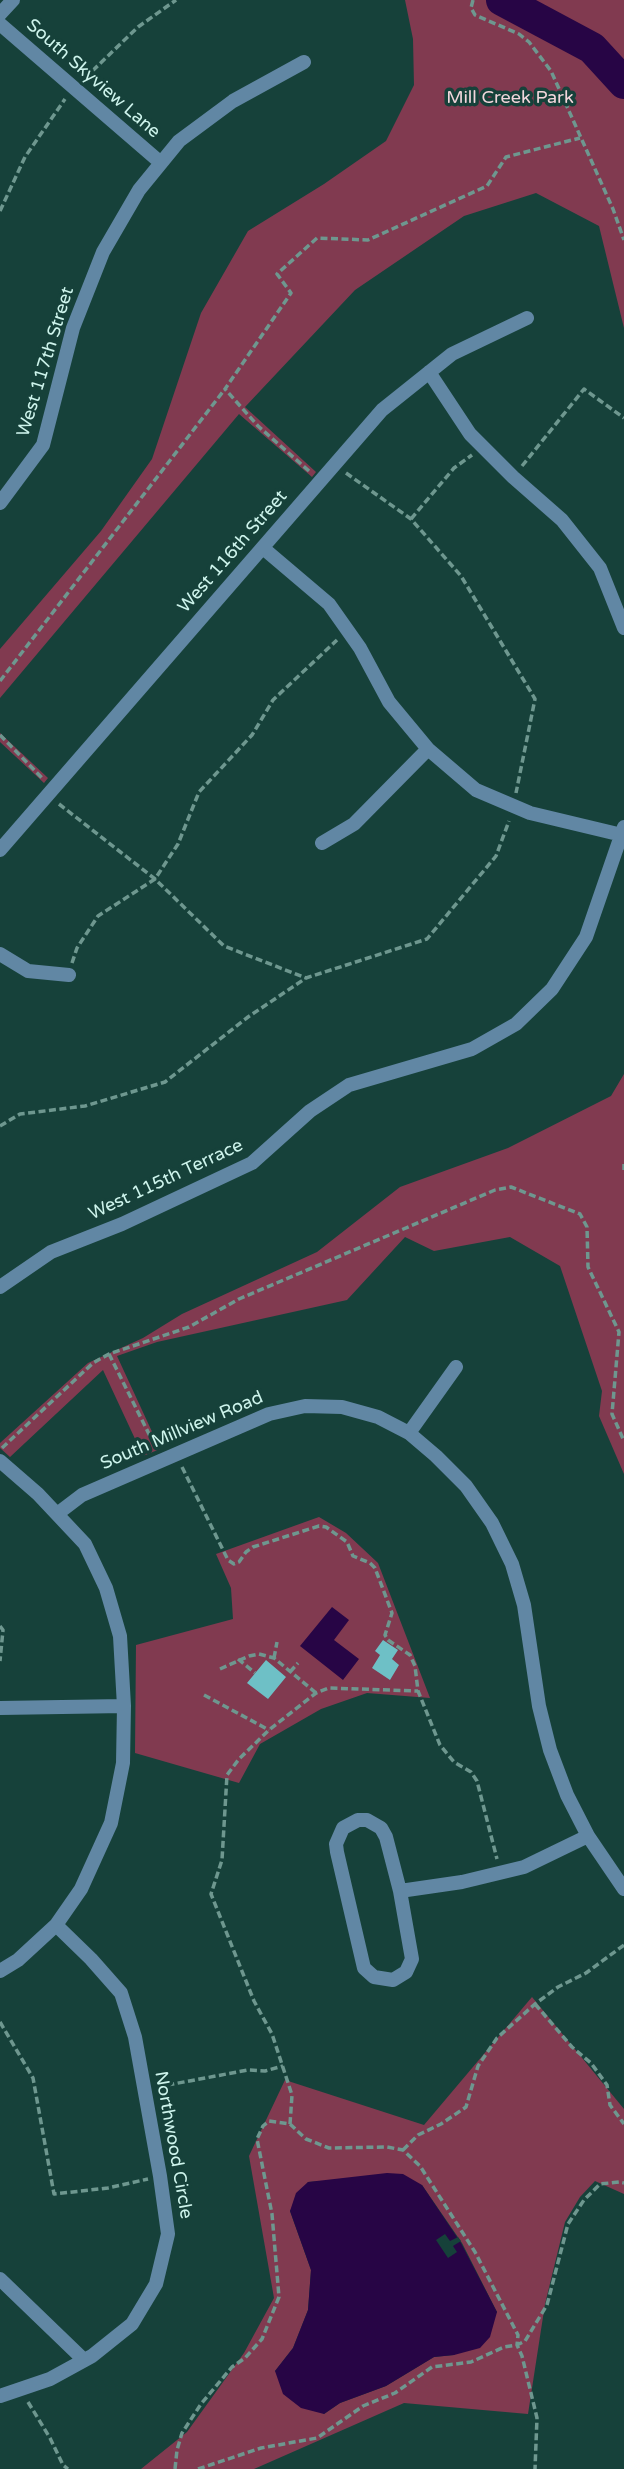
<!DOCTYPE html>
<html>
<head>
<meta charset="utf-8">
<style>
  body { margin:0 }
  canvas { display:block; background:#16413a }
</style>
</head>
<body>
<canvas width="624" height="2469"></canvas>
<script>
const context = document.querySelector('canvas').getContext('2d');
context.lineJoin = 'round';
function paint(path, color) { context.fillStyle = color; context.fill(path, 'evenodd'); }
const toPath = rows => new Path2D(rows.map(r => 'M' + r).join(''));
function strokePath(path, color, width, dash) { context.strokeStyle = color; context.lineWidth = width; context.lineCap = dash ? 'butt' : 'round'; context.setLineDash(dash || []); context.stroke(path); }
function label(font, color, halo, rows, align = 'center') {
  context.font = font + ' "Varela Round",sans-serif'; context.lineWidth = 7; context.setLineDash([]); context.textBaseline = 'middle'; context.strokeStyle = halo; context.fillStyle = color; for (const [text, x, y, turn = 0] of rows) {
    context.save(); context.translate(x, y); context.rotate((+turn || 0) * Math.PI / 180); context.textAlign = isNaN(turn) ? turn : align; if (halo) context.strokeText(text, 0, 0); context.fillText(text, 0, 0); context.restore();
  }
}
paint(toPath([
  [405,0,624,0,624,328,599,226,536,193,464,216,355,290,245,407,316,472,312,477,239,414,0,698,0,649,101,531,152,459,201,313,248,231,324,184,386,141,414,85,413,39],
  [0,733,48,778,44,783,0,742],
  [624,1074,624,1474,599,1416,602,1391,560,1266,510,1237,434,1251,405,1237,347,1300,157,1342,117,1356,160,1449,143,1456,103,1370,10,1457,0,1448,0,1443,88,1363,143,1338,182,1314,317,1252,400,1187,508,1148,611,1096],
  [319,1517,346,1533,378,1563,430,1698,367,1693,321,1709,260,1744,239,1783,135,1753,136,1645,233,1619,231,1588,216,1554],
  [532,1997,624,2109,624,2194,595,2181,580,2197,565,2222,545,2304,528,2414,404,2403,254,2469,141,2469,187,2432,244,2353,274,2298,249,2156,285,2080,424,2125],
  [323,2181,422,2185,462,2243,497,2312,454,2355,434,2357,386,2386,340,2403,324,2414,275,2371,293,2348,308,2310,311,2270,290,2211,308,2182]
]), '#813a50');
paint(toPath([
  [332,1607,349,1620,334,1640,359,1659,343,1680,300,1646],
  [387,2173,403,2174,422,2185,461,2243,497,2312,490,2337,480,2348,454,2355,434,2357,386,2386,340,2403,324,2414,301,2408,283,2394,275,2371,293,2348,308,2310,311,2270,290,2211,296,2193,308,2182]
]), '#270545');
paint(toPath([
  [445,2234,450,2241,458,2237,461,2241,453,2246,457,2252,448,2258,436,2240]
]), '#16413a');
strokePath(toPath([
  [502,0,592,48,624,83]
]), '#270545', 32);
paint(toPath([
  [383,1640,398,1650,392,1659,399,1665,390,1680,372,1668,380,1655,375,1651],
  [266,1660,286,1677,268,1699,247,1683]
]), '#6ec0c6');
strokePath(toPath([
  [473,0,471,8,475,15,519,34,529,42,551,71,613,209,624,240],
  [85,78,138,27,176,0],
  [0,211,25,157,65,99],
  [522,466,584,389,624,418],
  [309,471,258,426,225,389,291,293,277,274,317,238,368,240,487,186,506,157,580,138],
  [346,473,411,519,461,576,535,699,516,793],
  [411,519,454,468,472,455],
  [0,681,225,389],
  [0,735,44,780],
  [59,804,155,879,224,946,306,978],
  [72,963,77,948,98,916,155,879,178,844,199,792,252,735,273,700,337,640],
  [0,1126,20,1114,85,1106,165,1082,248,1017,306,978,427,939,496,856,509,821],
  [624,1164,624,1170],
  [109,1354,155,1446],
  [2,1448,93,1363,109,1354,189,1327,239,1299,495,1190,511,1187,580,1214,587,1227,588,1267,619,1332,612,1414,624,1441],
  [182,1467,228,1560,234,1564,239,1562,246,1552,253,1547,319,1526,326,1527,347,1542,353,1556,370,1563,375,1568,392,1613,385,1635,388,1640,410,1655,415,1666,418,1691,440,1745,454,1762,471,1772,477,1781,497,1859],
  [0,1626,3,1630,0,1661],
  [274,1658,277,1642],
  [238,1659,255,1673],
  [220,1669,249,1656,259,1654,274,1658,316,1693],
  [290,1672,298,1663],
  [204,1695,269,1730],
  [535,2004,572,2047,591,2063,607,2085,610,2105,624,2124],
  [0,2022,33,2078,54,2194,108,2188,148,2179],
  [157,2087,248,2070,265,2071,283,2066],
  [290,2124,306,2139,329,2148,387,2147,403,2150,420,2166,475,2252,518,2335,517,2345,522,2356,537,2418,535,2469],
  [403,2150,418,2135,441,2124,466,2107,478,2066,497,2038,535,2004,558,1987,586,1973,624,1945],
  [28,2402,50,2438,63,2465,68,2469],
  [175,2469,177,2450,182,2433,201,2404,232,2367,245,2358,262,2339,279,2297,272,2214,257,2139,263,2126,269,2121,290,2124,292,2095,272,2034,254,2001,211,1894,222,1860,227,1775,239,1759,269,1730,316,1693,329,1688,418,1691],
  [198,2469,261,2448,317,2438,363,2406,395,2393,432,2367,471,2362,504,2347,517,2345,525,2341,547,2305,568,2224,584,2200,600,2184,619,2182,624,2183]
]), '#6e978f', 3.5, [7, 3.5]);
strokePath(toPath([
  [0,14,13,0],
  [0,24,161,163],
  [429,372,470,434,513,477,562,520,600,568,624,628],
  [0,503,43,445,73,328,103,252,139,190,179,141,233,101,304,62],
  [263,548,329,604,360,648,389,702,428,749,476,790,530,813,622,835],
  [322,843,354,824,428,749],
  [0,850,382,410,452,354,527,318],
  [0,954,28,971,69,975],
  [0,1287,51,1252,122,1224,252,1163,310,1111,349,1085,472,1049,516,1024,552,989,586,937,624,827],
  [409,1433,456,1367],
  [0,1461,38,1494,85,1544,106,1588,120,1636,124,1706,123,1763,111,1823,81,1889,56,1925,18,1960,0,1971],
  [57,1514,82,1495,269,1414,305,1406,342,1407,378,1417,409,1433,436,1456,466,1486,492,1523,512,1564,524,1605,539,1706,550,1750,567,1795,588,1836,624,1889],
  [0,1708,124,1706],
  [358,1820,367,1820,381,1828,386,1837,400,1891,412,1959,406,1972,393,1980,374,1977,364,1968,337,1852,336,1844,343,1828,358,1820],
  [400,1891,462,1882,524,1867,588,1836],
  [0,2279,84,2360],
  [0,2396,50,2379,92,2356,132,2324,156,2284,168,2234,160,2176,135,2037,121,1993,91,1959,56,1925]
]), '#6187a4', 14);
label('18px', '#cef4ec', '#16413a', [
  ["South Skyview Lane",93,79,41],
  ["West 117th Street",46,362,-73],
  ["West 116th Street",233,552,-49],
  ["West 115th Terrace",166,1180,-25],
  ["South Millview Road",182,1431,-23],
  ["Northwood Circle",173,2145,80]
]);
label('18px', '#f2d6dc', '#16413a', [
  ["Mill Creek Park",510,98]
]);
</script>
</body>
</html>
